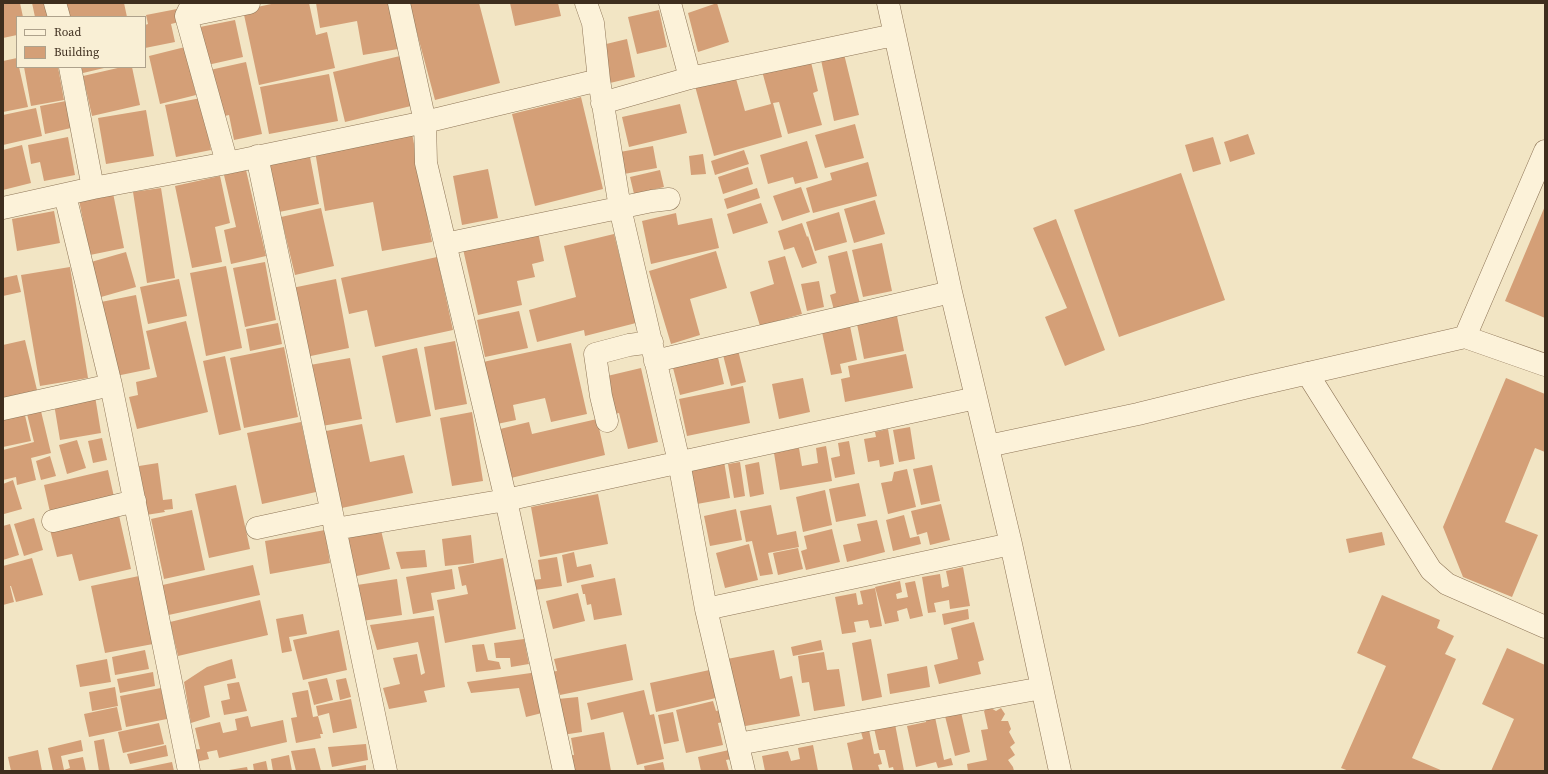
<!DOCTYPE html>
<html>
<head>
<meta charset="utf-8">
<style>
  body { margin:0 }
  #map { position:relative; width:1548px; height:774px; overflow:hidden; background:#f2e5c4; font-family:"Source Serif 4",serif }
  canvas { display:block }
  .frame { position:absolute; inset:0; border:4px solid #3e2e1e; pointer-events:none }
  .legend { position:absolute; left:16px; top:16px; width:130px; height:52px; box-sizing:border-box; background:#f9efd5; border:1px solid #aea28c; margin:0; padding:5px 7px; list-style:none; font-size:12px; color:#3e2e1e }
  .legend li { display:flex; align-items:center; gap:8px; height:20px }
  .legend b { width:20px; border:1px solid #aea28c }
</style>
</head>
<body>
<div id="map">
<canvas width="1548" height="774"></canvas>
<div class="frame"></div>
<ul class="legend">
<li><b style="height:5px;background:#fcf2d9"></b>Road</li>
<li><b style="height:11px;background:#d49f77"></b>Building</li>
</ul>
</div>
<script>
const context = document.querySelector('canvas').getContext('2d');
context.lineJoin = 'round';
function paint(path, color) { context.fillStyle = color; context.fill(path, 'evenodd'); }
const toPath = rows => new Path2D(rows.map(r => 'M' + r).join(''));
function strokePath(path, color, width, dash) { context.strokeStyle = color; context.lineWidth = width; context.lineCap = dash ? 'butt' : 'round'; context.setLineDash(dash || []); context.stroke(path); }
paint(toPath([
  [3,3,20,3,23,17,17,17,17,35,3,38],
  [32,3,51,3,53,17,35,17],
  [61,3,124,3,127,17,65,17],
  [276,3,309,3,316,35,327,32,335,68,259,85,243,10],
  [316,3,391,3,398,49,363,55,357,21,320,28],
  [409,3,479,3,500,83,435,100],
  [510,3,558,3,561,16,515,26],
  [717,3,729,42,698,52,688,13],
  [177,9,179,22,171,24,175,42,145,48,145,25,148,24,146,15],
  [659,10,667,47,637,54,628,17],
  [235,20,243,57,203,66,195,28],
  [627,39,635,77,610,83,602,45],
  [185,47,196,95,160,104,149,56],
  [844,54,859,115,834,121,821,60],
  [400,56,411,106,345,122,333,72],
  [17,58,17,67,19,67,28,107,3,112,3,61],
  [810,58,818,91,813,93,822,125,788,134,779,102,773,103,782,137,714,156,695,86,735,75,745,111,771,104,762,71],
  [246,62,262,134,234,140,229,115,220,117,210,70],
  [24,67,58,67,64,100,31,106],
  [81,67,104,67,104,68,83,73],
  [122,67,132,67,140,105,92,116,83,76],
  [329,74,338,121,269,134,260,87],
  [581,97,603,189,535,206,512,114],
  [201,98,211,150,176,157,165,105],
  [66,101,71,128,45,134,40,106],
  [680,104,687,133,629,147,622,117],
  [36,108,42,136,3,145,3,115],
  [146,110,154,156,106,164,98,118],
  [855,124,864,158,825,168,815,135],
  [412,133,432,242,382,251,373,202,325,211,315,151],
  [1248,134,1255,154,1230,162,1224,142],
  [68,137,75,175,44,181,40,162,31,164,28,145],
  [1213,137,1221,164,1193,172,1185,145],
  [807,141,818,178,795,184,793,177,768,184,760,155],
  [22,145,31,183,3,190,3,150],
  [653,146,657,168,624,174,620,152],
  [744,150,749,164,715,175,711,161],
  [703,154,706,174,691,175,689,156],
  [310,157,319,204,279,212,270,165],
  [868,162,877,196,813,213,806,188,832,180,830,173],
  [748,167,753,184,723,194,718,177],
  [488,169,498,218,462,225,453,176],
  [246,170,266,256,231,264,224,230,236,227,224,175],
  [660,170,664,187,634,194,630,177],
  [1181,173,1225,300,1119,337,1074,210],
  [220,176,230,223,215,227,222,262,192,268,175,186],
  [801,187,810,212,782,221,773,196],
  [161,188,175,278,147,283,133,192],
  [757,188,760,198,727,209,724,199],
  [113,193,124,248,90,255,79,200],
  [875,200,885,234,854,243,844,209],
  [761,203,768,223,733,234,727,214],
  [1545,206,1545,318,1505,301],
  [321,208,334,266,295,275,281,217],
  [54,211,60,243,17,251,12,219],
  [839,212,847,242,815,251,806,222],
  [676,213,678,225,712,218,719,248,651,264,642,221],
  [1056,219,1105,350,1065,366,1045,317,1067,308,1033,228],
  [802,223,807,237,808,236,817,263,802,268,794,247,784,250,778,231],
  [538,232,544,261,532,264,535,277,517,281,522,305,478,315,463,249],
  [614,234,636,323,585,336,584,330,537,342,529,310,576,297,564,246],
  [882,243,892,291,863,297,852,250],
  [716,251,727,288,690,299,700,335,671,344,649,271],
  [847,251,860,304,834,310,830,295,836,293,828,256],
  [126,252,136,287,101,297,91,262],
  [785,256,802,314,760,326,750,292,774,284,768,261],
  [437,257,453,330,375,347,367,310,349,314,341,278],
  [265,262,276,320,245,327,233,268],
  [226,266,242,348,206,356,190,273],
  [70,267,88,378,40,386,21,275],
  [17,275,21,292,3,296,3,278],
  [179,279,187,316,148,324,140,287],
  [336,279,349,348,306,357,292,288],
  [819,281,824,307,807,311,801,284],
  [136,295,150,369,116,376,101,302],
  [519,311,528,348,485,357,477,320],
  [897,316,904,351,864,359,857,324],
  [186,321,208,412,137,429,129,397,138,395,136,382,157,377,146,331],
  [278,323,282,344,250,351,246,329],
  [850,326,857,360,840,364,842,373,831,375,822,332],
  [25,340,37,390,3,398,3,345],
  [455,341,467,404,435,410,424,347],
  [571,343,587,414,551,422,545,398,513,405,516,420,497,424,483,362],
  [284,347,298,417,244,428,230,358],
  [417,348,431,416,396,423,382,356],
  [738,350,746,382,731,386,723,355],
  [717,353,724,384,680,395,672,364],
  [906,354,913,388,845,402,841,379,850,377,848,366],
  [225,356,241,430,219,435,203,361],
  [350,358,362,419,322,426,310,365],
  [641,368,658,442,628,449,619,413,612,415,603,377],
  [803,378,810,412,779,419,772,384],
  [1506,378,1545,394,1545,452,1535,448,1505,522,1538,535,1512,597,1463,577,1443,527],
  [743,386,750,423,687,436,679,399],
  [95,396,101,433,60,440,54,404],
  [40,407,51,453,31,458,36,480,17,485,16,477,3,480,3,469,4,469,3,450,34,442,26,410],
  [24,411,31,441,3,447,3,416],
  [472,412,483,481,452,486,440,418],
  [597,419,605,455,511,478,500,429,529,422,532,434],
  [301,422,316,492,262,504,247,433],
  [362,424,370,462,404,455,413,493,337,509,321,432],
  [910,427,915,459,899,462,893,430],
  [888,429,894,464,880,467,879,460,868,462,864,439,876,437,875,432],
  [102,438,107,460,93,463,88,441],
  [77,440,86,468,67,474,59,445],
  [849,441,855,474,835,478,831,458,840,456,838,443],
  [826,446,832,481,780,490,774,453,799,448,802,466,818,463,816,448],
  [50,456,56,476,41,480,36,461],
  [724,461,730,498,697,504,691,467],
  [740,462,745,496,734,498,728,464],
  [759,462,764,494,750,497,745,465],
  [158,463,163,500,172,499,173,509,164,510,165,512,146,515,139,466],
  [932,465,940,501,921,505,913,469],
  [907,469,916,507,888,514,881,483,892,481,894,472],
  [108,470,114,497,50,512,44,485],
  [13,480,22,509,4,514,3,484],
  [859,483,866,516,836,522,829,489],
  [236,485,250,549,209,558,195,494],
  [825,490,832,525,803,532,796,497],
  [598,494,608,544,540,557,531,507],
  [941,504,950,540,930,545,927,532,917,535,911,511],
  [771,505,777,535,796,531,799,547,768,553,773,574,760,576,752,541,746,542,740,511],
  [736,509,742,540,710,546,704,516],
  [192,510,205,570,164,579,151,519],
  [118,511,131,569,79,581,72,554,57,557,50,530],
  [904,515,910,538,919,536,921,544,893,551,886,520],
  [34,518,43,550,24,556,14,524],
  [877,520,885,552,847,562,843,545,861,541,857,524],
  [10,524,19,555,3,560,3,526],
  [832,529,840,562,806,570,801,551,807,549,804,536],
  [325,530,330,563,270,574,265,541],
  [381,530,390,569,352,577,344,538],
  [1382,532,1385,545,1349,553,1346,539],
  [471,535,474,563,445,566,442,539],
  [749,544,758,580,725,588,716,553],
  [798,548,803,569,778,575,773,553],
  [425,550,427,567,401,569,396,552],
  [574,552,577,567,591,564,594,577,567,583,562,555],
  [557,557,562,586,535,590,533,580,541,579,538,560],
  [32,558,43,595,16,602,11,586,10,586,14,602,3,605,3,566],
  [503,558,516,629,445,643,437,600,468,594,466,585,462,586,458,567],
  [253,565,260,595,164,616,158,586],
  [963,567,970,606,950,609,949,600,934,603,936,612,928,613,922,577,940,574,942,588,949,586,946,571],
  [452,569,455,589,431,593,434,610,413,614,406,577],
  [139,576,153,644,105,653,91,586],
  [615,578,622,615,594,620,591,604,587,605,585,594,583,594,581,585],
  [397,579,402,615,362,621,357,585],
  [900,581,902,592,896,594,897,599,908,597,905,583,915,581,923,616,910,619,907,608,897,611,899,621,885,624,875,587],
  [875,588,882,626,870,628,868,620,854,622,856,632,842,634,835,597,856,593,858,605,863,604,860,591],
  [578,593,585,621,553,629,546,601],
  [1382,595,1440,620,1437,628,1454,636,1445,654,1456,659,1412,758,1443,771,1349,771,1341,768,1386,666,1357,653],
  [260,600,268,635,178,656,170,622],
  [968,609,969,619,944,625,942,614],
  [303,614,307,634,289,637,292,651,282,653,276,619],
  [434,616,445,687,424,691,427,702,389,709,383,688,400,684,393,658,417,654,421,675,425,673,418,642,377,650,370,625],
  [974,622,984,660,978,662,981,674,939,684,934,665,958,659,951,628],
  [339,630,347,670,303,680,293,640],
  [524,639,529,664,511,667,510,658,496,658,494,643],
  [871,639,882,697,862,701,852,643],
  [821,640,823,650,793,656,791,647],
  [484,644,488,660,499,662,501,669,476,672,472,645],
  [626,644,633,680,560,695,558,689,555,689,551,672,557,671,554,659],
  [1507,648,1545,665,1545,771,1491,771,1514,719,1482,704],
  [145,650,149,669,115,675,112,657],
  [774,650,780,679,792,676,800,716,740,727,727,659],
  [824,652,827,670,839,669,845,706,814,711,809,682,802,683,798,656],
  [107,659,111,682,80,687,76,665],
  [232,659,236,678,204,686,210,717,191,723,184,682,207,667],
  [927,666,930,687,890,694,887,674],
  [714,669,720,697,656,712,650,683],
  [153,672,155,686,120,693,117,679],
  [538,672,546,712,526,717,519,688,471,693,467,682],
  [327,678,333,700,314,705,308,682],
  [346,678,351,697,340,700,336,680],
  [239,682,247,711,224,715,221,701,230,699,227,684],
  [115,687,118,706,92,711,89,692],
  [161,688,167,719,126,727,120,696],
  [308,690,313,717,318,716,323,734,320,734,321,738,296,743,291,718,297,717,292,693],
  [644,690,650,715,654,714,664,759,637,765,623,712,591,720,587,703],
  [578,697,582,732,562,735,558,699],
  [351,699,357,728,333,733,329,713,318,716,316,706],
  [713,701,716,711,719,710,723,722,718,723,723,745,686,753,676,710],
  [117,707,122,730,89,737,84,714],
  [989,707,996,711,1001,708,1005,714,1001,721,1008,721,1011,729,1009,732,1015,743,1010,747,1015,755,1008,760,1013,767,1014,771,968,771,967,764,987,760,981,730,988,729,984,711],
  [673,712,679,741,664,744,658,715],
  [961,712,970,752,955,756,945,716],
  [248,716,251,727,283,720,287,742,219,758,217,750,207,752,209,759,195,762,192,750,200,749,195,728,220,722,223,733,237,730,235,719],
  [935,717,944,760,951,758,953,765,938,768,936,762,916,767,907,726,926,722,926,718],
  [159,723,164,744,123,753,118,732],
  [895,724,904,771,894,771,893,767,889,768,885,750,879,750,874,728],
  [869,730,874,754,879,753,882,764,878,765,880,771,853,771,847,743,863,739,861,732],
  [604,732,611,771,568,771,566,756,574,755,571,738],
  [104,739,110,771,99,771,94,741],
  [81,740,83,751,61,756,64,770,70,768,68,760,83,757,86,771,53,771,48,748],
  [366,744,368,760,332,767,328,747],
  [166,745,168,756,130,764,127,754],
  [813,745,818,771,765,771,762,756,788,751,791,761,800,759,798,748],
  [315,748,321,771,296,771,291,751],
  [38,750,42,771,11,771,8,757],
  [729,750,731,759,726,760,729,771,701,771,698,757],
  [289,755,292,771,273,771,271,759],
  [266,761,268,771,254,771,253,764],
  [172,762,174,771,133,771,133,770],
  [663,762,665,771,645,771,644,766],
  [366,765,366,771,337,771,337,770],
  [247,767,248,771,229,771,229,770]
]), '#d49f77');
const minor = toPath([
  [55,3,59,17],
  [191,3,191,6,186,16,227,163],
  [399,3,425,122,426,163,506,500,564,771],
  [586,3,593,23,599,80],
  [670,3,690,78],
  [888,3,951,292,1011,544,1060,771],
  [186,16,249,3],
  [70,67,93,188],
  [602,103,690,78,894,35],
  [257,156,386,771],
  [65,195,111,385,189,771],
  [3,208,93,188,227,163,425,122,599,80,620,208,679,462,706,609,744,771],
  [445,244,652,201,669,199],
  [1465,337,1545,365],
  [655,361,951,292],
  [1307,373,1431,570,1447,584,1545,627],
  [3,409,111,385],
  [607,421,601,396,595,354,629,345,652,342],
  [988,446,1138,414,1248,387,1465,337,1545,151],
  [53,521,135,501],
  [257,528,331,512],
  [335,529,506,500,976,398],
  [706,609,1011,544],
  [738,744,1042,688]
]);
strokePath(minor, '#8f7658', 23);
strokePath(minor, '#fcf2d9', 22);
</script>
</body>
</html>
